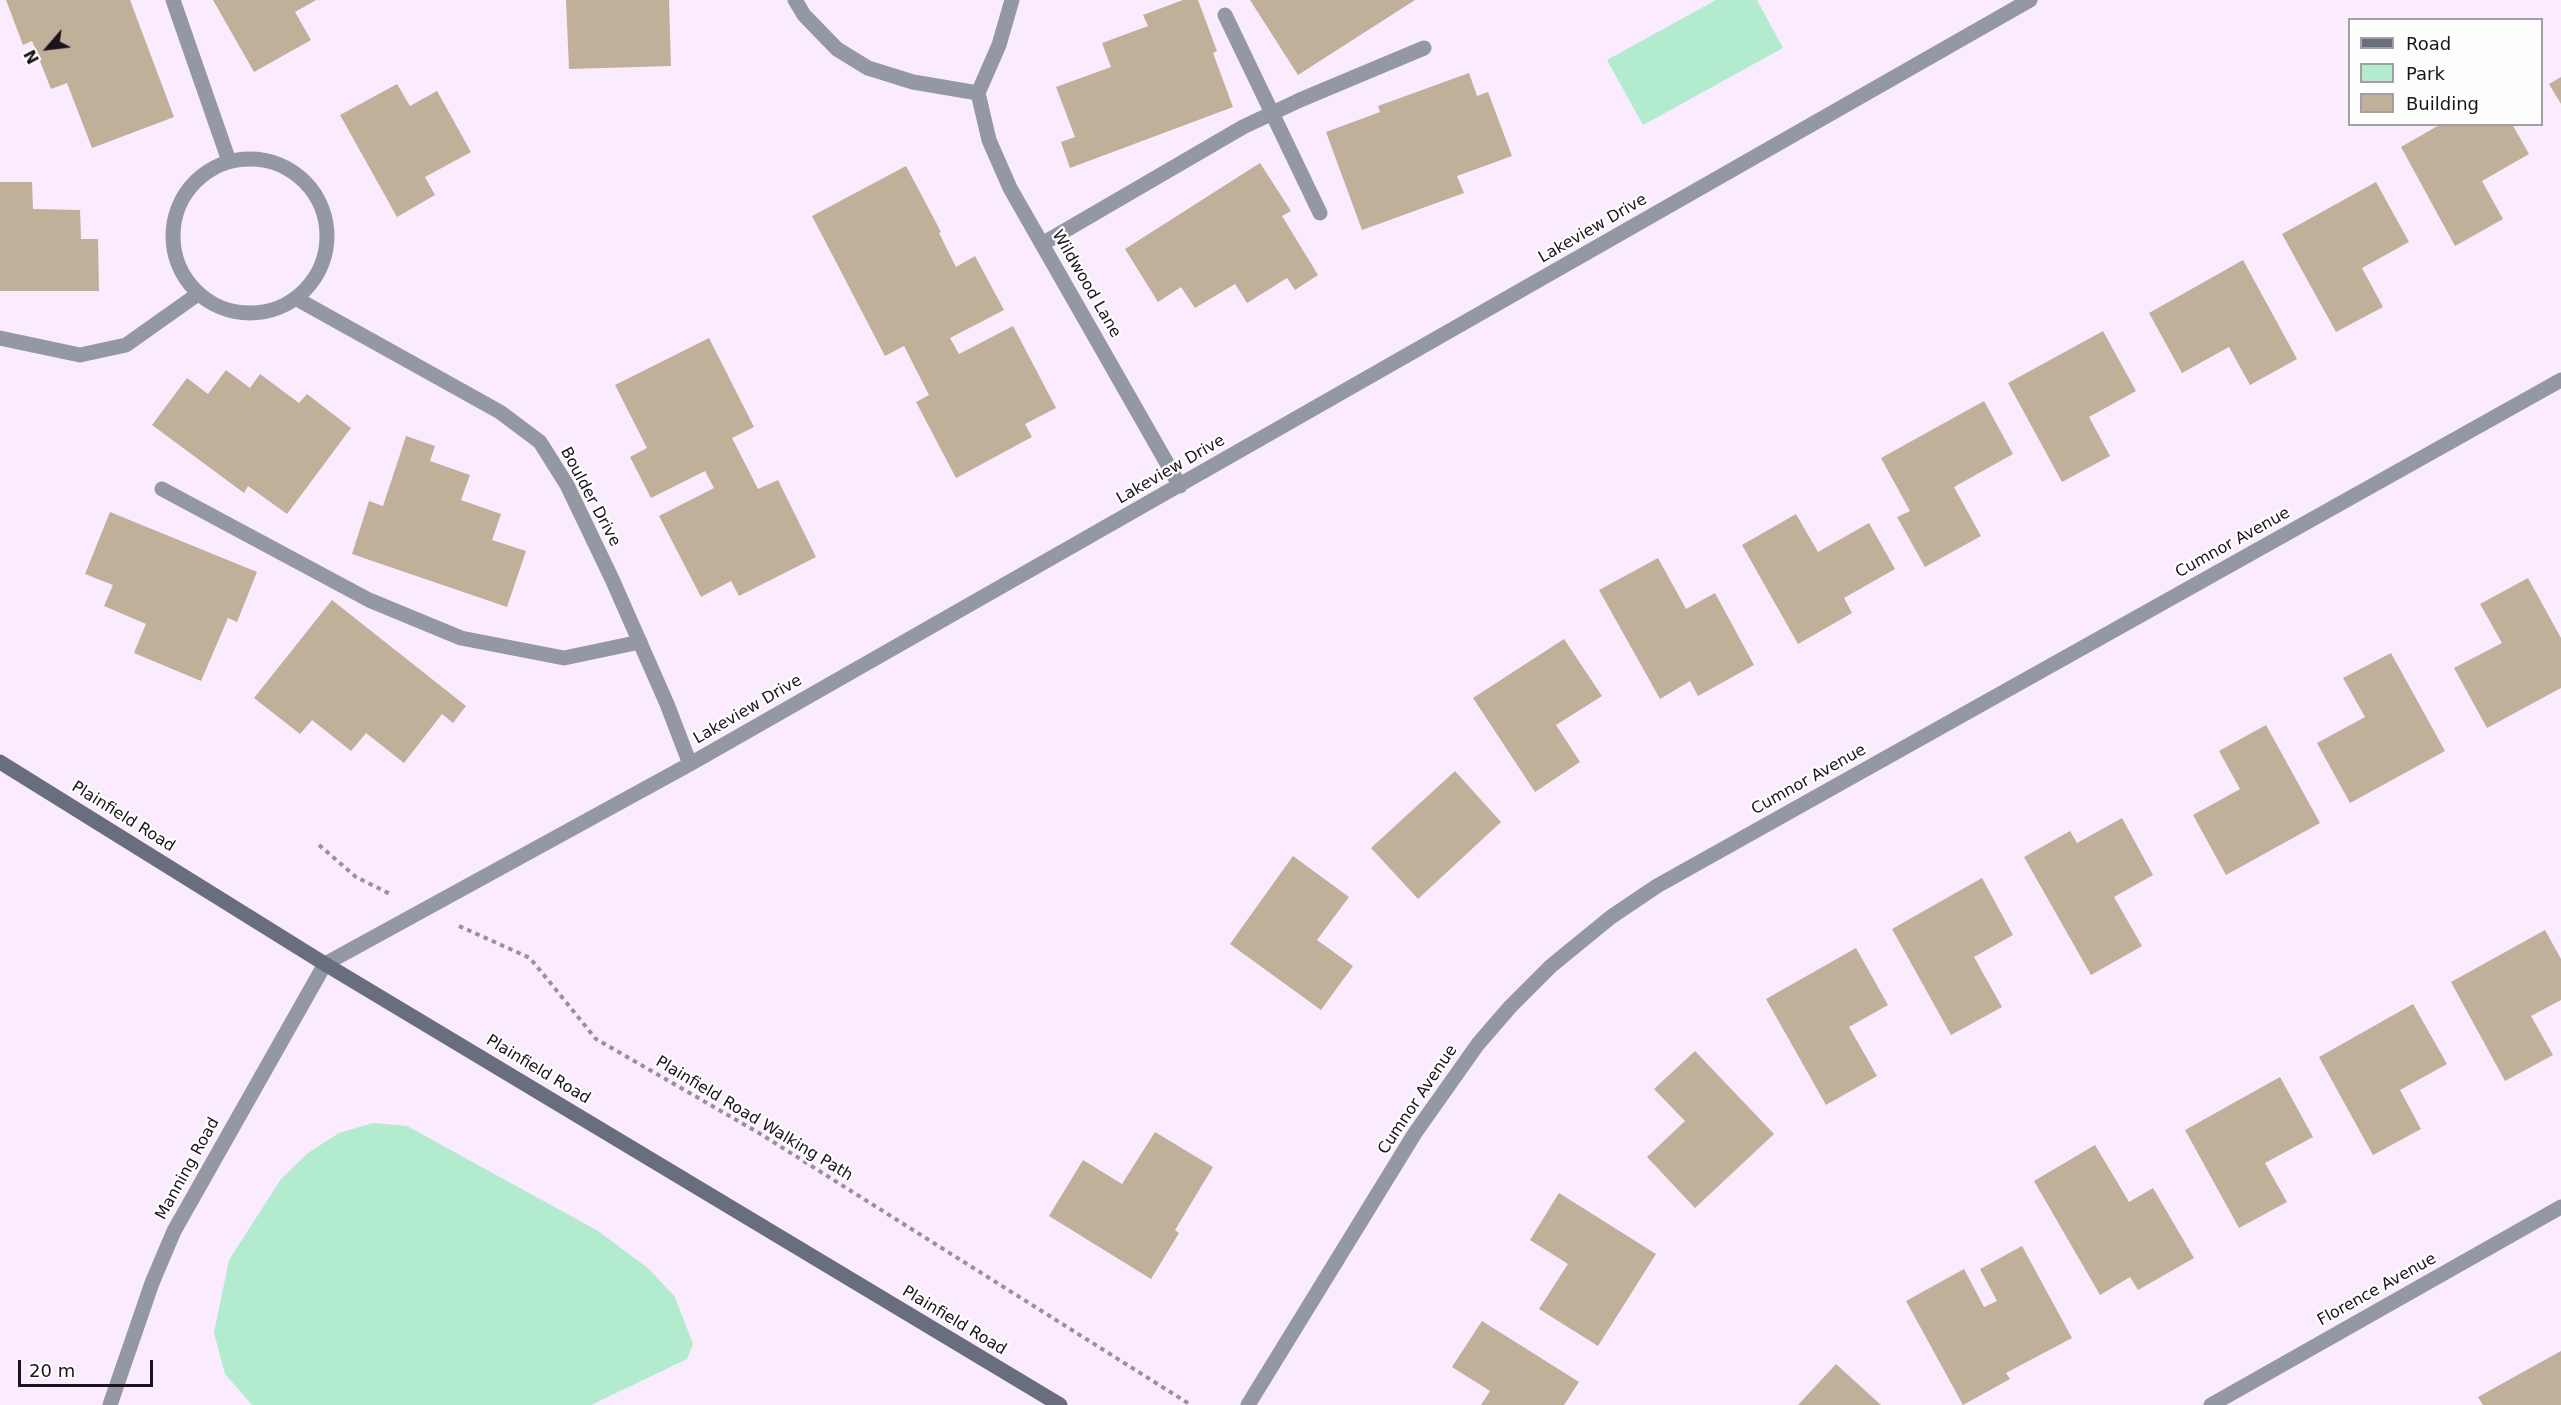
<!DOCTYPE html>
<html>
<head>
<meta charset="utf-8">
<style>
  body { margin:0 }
  #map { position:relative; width:2561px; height:1405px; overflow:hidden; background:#faebff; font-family:"DejaVu Sans",sans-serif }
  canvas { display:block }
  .legend { position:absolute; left:2348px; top:18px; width:195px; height:108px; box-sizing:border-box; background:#fefefe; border:2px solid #a3a0a4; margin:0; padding:8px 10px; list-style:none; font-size:18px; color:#1a131c }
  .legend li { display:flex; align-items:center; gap:12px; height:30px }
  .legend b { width:30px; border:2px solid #a3a0a4 }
  .north { position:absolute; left:18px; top:18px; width:60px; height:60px; -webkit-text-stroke:4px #fefefe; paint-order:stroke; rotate:242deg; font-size:16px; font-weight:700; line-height:24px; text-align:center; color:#1a131c }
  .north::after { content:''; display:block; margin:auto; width:21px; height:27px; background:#1a131c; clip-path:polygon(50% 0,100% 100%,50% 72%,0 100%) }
  .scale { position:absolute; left:18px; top:1360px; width:135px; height:27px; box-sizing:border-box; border:3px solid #1a131c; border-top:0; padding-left:8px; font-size:18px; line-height:21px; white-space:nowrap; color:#1a131c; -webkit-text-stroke:4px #fefefe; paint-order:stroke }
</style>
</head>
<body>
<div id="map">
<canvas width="2561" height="1405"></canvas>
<ul class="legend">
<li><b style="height:8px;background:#686e7e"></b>Road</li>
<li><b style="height:16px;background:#b2ebcd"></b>Park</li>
<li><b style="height:16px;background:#c1b099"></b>Building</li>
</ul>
<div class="north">N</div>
<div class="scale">20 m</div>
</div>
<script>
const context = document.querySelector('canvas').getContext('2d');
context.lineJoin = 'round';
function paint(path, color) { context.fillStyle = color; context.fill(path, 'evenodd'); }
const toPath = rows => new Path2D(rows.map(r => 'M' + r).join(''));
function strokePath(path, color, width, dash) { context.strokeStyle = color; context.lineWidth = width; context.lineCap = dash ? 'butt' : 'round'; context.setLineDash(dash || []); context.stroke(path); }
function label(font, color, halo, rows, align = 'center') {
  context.font = font + ' "DejaVu Sans",sans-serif'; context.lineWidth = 4.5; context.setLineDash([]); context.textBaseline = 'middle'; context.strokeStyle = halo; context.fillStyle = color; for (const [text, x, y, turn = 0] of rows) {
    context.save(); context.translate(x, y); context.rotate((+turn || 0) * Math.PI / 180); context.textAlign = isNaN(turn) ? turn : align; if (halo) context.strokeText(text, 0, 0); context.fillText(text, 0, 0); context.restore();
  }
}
paint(toPath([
  [1716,0,1757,0,1783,48,1643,125,1607,60],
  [373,1123,407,1126,598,1231,649,1269,675,1297,693,1344,687,1359,591,1405,252,1405,225,1374,214,1333,229,1260,281,1179,308,1153,339,1133]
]), '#b2ebcd');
paint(toPath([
  [6,0,130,0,174,117,92,148,67,83,51,89,32,41,23,45],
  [213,0,316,0,295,12,311,40,254,72],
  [566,0,669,0,671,66,569,69],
  [1183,0,1198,0,1217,51,1213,53,1233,107,1070,168,1061,142,1075,137,1056,87,1111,67,1102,43,1148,26,1143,15],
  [1250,0,1415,0,1298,75],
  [1469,73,1477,96,1488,92,1512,156,1457,176,1464,193,1362,230,1326,132,1380,112,1378,106],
  [2561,77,2561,104,2549,84],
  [397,84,410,106,437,91,471,152,425,177,435,195,397,217,340,115],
  [2441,124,2512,124,2529,154,2482,181,2503,219,2455,246,2401,147],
  [1260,163,1291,211,1282,216,1318,275,1295,290,1287,278,1247,303,1235,284,1195,308,1181,287,1158,302,1125,249],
  [906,166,941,232,939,233,956,267,975,256,1004,310,950,338,959,354,1013,326,1056,408,1025,424,1032,437,956,478,916,402,929,395,904,346,885,356,812,216],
  [0,182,32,182,33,209,80,210,81,239,98,239,99,291,0,291],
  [2376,182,2409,242,2362,268,2383,307,2336,332,2282,234],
  [2243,260,2297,359,2250,385,2229,347,2182,373,2149,313],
  [2103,331,2136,391,2089,417,2110,456,2062,482,2008,383],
  [709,338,754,427,732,438,758,489,778,480,816,557,739,596,731,581,701,597,659,516,714,488,705,471,651,498,630,457,647,448,615,385],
  [226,370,250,388,260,374,299,403,307,394,351,428,287,514,248,486,244,493,152,425,187,378,208,394],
  [1984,401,2013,454,1954,487,1981,536,1925,567,1897,517,1910,511,1881,458],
  [406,436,435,446,430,461,470,475,461,500,501,514,492,540,526,551,507,607,352,554,369,501,383,506],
  [110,512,257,572,237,622,228,618,201,681,134,653,146,624,104,606,113,585,85,574],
  [1796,514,1818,552,1869,523,1895,569,1844,598,1852,613,1798,644,1742,545],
  [1658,558,1686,609,1715,593,1754,665,1698,696,1690,681,1660,699,1599,590],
  [2528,578,2561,638,2561,688,2487,728,2454,668,2502,643,2480,604],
  [332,600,466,706,453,723,442,714,404,763,366,733,351,751,312,720,300,734,254,698],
  [1564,639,1602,696,1556,725,1580,762,1535,792,1473,698],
  [2391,653,2445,751,2350,803,2317,743,2365,717,2343,678],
  [2266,725,2320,823,2226,875,2193,815,2240,789,2219,751],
  [1455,771,1501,822,1418,899,1371,848],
  [2122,818,2153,875,2114,897,2142,946,2091,975,2024,857,2070,831,2077,843],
  [1293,856,1349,897,1317,940,1353,966,1321,1010,1230,944],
  [1982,878,2013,935,1974,957,2002,1007,1951,1035,1892,929],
  [2545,930,2561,959,2561,1000,2531,1016,2553,1055,2505,1081,2451,982],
  [1856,948,1888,1005,1849,1027,1877,1076,1826,1105,1766,999],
  [2413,1004,2447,1064,2400,1090,2421,1129,2373,1155,2319,1057],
  [1695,1051,1774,1134,1695,1208,1647,1157,1685,1121,1654,1089],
  [2280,1077,2313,1137,2265,1163,2287,1202,2239,1228,2185,1130],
  [1155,1132,1213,1167,1175,1230,1179,1233,1151,1279,1049,1216,1083,1160,1122,1184],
  [2095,1145,2129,1202,2153,1188,2194,1258,2138,1290,2130,1277,2100,1295,2034,1181],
  [1559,1193,1656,1254,1598,1346,1539,1309,1568,1264,1530,1240],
  [2022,1246,2072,1338,2006,1373,2010,1379,1963,1405,1906,1301,1964,1269,1984,1307,1997,1301,1980,1269],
  [1482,1321,1579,1382,1564,1405,1481,1405,1490,1391,1452,1367],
  [2561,1351,2561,1405,2483,1405,2478,1397],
  [1836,1364,1881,1405,1798,1405]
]), '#c1b099');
strokePath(toPath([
  [319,845,356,877,390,894],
  [459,926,530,958,596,1039,759,1133,1191,1405]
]), '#9b8f9f', 4, [4.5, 4.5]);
strokePath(toPath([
  [173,0,229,161],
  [1225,15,1320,213],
  [1042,244,1243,127,1300,100,1424,48],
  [162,489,369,600,461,638,564,658,640,642]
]), '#9498a3', 15);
strokePath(toPath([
  [795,0,804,15,837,49,868,68,913,82,978,93],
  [1012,0,999,45,978,93,989,140,1010,188,1180,486],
  '173 236a77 77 0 1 1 154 0a77 77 0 1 1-154 0Z',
  [297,299,500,412,540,442,567,485,612,579,667,704,690,764],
  [0,338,80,355,126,345,198,294],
  [325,964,690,764,2030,0],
  [1248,1405,1415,1133,1478,1044,1510,1007,1551,966,1611,917,1657,886,2561,380],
  [2211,1405,2561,1207]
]), '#9498a3', 15);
strokePath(toPath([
  [110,1405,152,1283,174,1231,325,964]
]), '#9498a3', 15);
strokePath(toPath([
  [0,762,325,964,1060,1405]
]), '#686e7e', 15);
label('16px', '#1a131c', '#fefefe', [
  ["Lakeview Drive",1593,229,-30],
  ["Wildwood Lane",1086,284,60],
  ["Lakeview Drive",1171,470,-30],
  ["Boulder Drive",590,497,62],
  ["Cumnor Avenue",2233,543,-29],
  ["Lakeview Drive",748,710,-30],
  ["Cumnor Avenue",1809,780,-29],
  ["Plainfield Road",123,817,32],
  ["Plainfield Road",538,1070,31],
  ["Cumnor Avenue",1418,1100,-56],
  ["Plainfield Road Walking Path",754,1119,31],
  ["Manning Road",188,1169,-61],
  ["Florence Avenue",2377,1290,-29],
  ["Plainfield Road",954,1321,31]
]);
</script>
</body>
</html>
